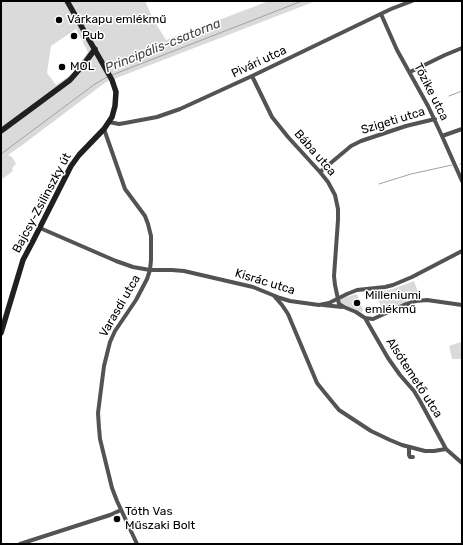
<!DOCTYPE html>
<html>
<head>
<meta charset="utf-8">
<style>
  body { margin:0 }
  #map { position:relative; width:463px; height:545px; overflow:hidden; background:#fff; font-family:Rubik,sans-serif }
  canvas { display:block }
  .frame { position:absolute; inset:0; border:2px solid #000; pointer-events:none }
</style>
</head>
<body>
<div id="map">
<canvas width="463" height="545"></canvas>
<div class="frame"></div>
</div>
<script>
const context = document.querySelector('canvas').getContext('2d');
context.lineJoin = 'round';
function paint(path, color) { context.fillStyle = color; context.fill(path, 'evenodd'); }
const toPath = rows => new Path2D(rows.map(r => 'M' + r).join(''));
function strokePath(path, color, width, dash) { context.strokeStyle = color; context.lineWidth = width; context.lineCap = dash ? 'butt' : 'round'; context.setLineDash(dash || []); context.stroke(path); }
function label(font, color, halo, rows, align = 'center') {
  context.font = font + ' Rubik,sans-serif'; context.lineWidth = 3; context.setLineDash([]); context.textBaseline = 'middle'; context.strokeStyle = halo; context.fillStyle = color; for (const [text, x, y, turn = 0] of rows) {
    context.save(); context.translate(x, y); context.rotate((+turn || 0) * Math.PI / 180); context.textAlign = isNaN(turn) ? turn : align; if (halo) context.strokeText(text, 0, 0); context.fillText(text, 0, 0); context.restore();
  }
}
paint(toPath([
  [1,1,111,1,113,2,117,1,145,1,153,19,166,40,269,1,316,1,106,82,21,146,8,155,12,157,16,164,12,168,13,171,1,180],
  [76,29,88,52,72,74,56,85,47,73,51,46],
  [414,281,420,297,383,311,375,292,390,290],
  [357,294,363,310,362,312,342,304,340,301,342,298],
  [461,342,462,342,462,359,452,359,449,346]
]), '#dadada');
strokePath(toPath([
  [1,2,3,1],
  [112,75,302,1],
  [449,96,462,91],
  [1,154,95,84,107,77],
  [460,164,462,163],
  [379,184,411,174,452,165]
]), '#a1a1a1', 1);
strokePath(toPath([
  [381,14,397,50,428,106,442,136,462,181],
  [410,72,445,55,462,48],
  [252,76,272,117,288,137,320,172,328,182,335,195,338,209,338,220,334,276,335,285,339,304,344,307,356,312,365,318,388,358,400,375,414,391,420,401,446,449,462,463],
  [109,122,119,124,125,123,157,117,180,109,252,76,391,9,412,1],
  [104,129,125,189,145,216,148,224,151,236,151,260,150,270,147,279,136,300,115,331,110,342,104,366,98,413,99,428,100,439,112,488,117,501,137,544],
  [442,136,462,129],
  [320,172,351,146,361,141,406,126,435,119],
  [40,228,116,261,133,267,150,270,172,270,184,271,253,287,280,298,290,301,319,305,329,303,347,294,357,290,385,287,393,285,412,277,462,251],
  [275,297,282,305,288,314,317,383,325,393,339,410,371,431,390,440,402,445,425,451,434,451,446,449],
  [323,305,342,307],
  [365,318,373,319,404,305,416,301,427,300,462,305],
  [409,447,409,455,410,457,413,457],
  [20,544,110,515,121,510]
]), '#535353', 4);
strokePath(toPath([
  [1,131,70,80,84,64,95,49],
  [1,333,23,260,33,241,71,166,79,155,104,129,112,117,115,106,116,92,112,80,67,1]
]), '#202020', 5.5);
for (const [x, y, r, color] of [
  [59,20,4,"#000"],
  [74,36,4,"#000"],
  [62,67,4,"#000"],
  [357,303,4,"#000"],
  [117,519,4,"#000"]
]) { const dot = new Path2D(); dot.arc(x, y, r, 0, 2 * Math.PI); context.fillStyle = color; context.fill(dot); strokePath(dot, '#fff', 1.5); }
label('12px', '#000', '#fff', [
  ["Várkapu emlékmű",67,20],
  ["Pub",82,36],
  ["MOL",70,67],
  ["Milleniumi",365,296],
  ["emlékmű",365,310],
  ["Tóth Vas",125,512],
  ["Műszaki Bolt",125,526]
], 'left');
label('12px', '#000', '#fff', [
  ["Pivári utca",259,62,-25],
  ["Tőzike utca",431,92,63],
  ["Szigeti utca",393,121,-17],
  ["Bába utca",315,153,49],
  ["Bajcsy-Zsilinszky út",42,203,-62],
  ["Kisrác utca",265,282,17],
  ["Varasdi utca",120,306,-60],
  ["Alsótemető utca",414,378,57]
]);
label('italic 13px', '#424242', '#fff', [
  ["Principális-csatorna",163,46,-22]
]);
</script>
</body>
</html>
